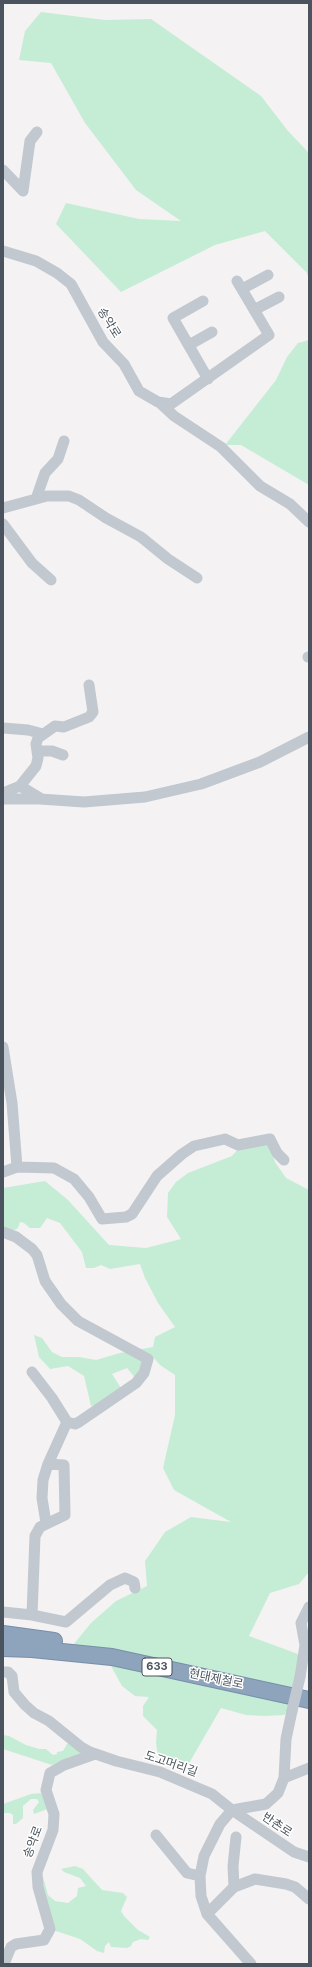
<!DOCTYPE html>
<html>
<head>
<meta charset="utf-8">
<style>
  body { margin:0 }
  #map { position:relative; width:312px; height:1967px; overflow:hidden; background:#f4f2f2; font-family:Inter,sans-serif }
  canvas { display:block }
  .frame { position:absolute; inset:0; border:4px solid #4b545e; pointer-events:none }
</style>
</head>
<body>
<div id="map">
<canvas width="312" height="1967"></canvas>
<div class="frame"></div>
</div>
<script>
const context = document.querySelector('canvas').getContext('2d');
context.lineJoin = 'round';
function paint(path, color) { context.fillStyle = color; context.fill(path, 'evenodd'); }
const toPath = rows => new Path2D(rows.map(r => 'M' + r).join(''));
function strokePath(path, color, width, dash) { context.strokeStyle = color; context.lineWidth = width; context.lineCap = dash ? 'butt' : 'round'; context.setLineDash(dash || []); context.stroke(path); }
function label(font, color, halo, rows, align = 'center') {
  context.font = font + ' Inter,"Noto Sans KR",sans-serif'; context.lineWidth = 3; context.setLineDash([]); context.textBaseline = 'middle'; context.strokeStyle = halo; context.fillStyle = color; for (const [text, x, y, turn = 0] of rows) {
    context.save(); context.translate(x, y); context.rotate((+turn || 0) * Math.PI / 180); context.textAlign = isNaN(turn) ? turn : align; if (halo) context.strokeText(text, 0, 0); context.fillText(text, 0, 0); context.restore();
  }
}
paint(toPath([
  [41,12,105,20,151,19,261,96,288,131,309,153,309,282,307,273,265,231,215,245,121,292,56,224,66,203,139,219,181,221,136,190,85,123,51,63,19,60,25,31],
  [309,340,309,485,241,445,225,445,276,380,287,357,298,343],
  [270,1145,275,1162,286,1178,309,1190,309,1572,299,1584,270,1593,249,1636,298,1654,300,1657,287,1713,284,1715,264,1716,246,1715,221,1708,188,1765,180,1768,172,1768,164,1764,158,1756,156,1743,157,1730,143,1716,143,1706,149,1697,135,1696,122,1686,111,1666,81,1660,73,1645,91,1623,116,1601,147,1586,145,1561,165,1532,191,1517,231,1522,174,1490,163,1468,175,1415,175,1375,160,1365,154,1358,144,1364,136,1379,127,1368,112,1374,123,1391,99,1404,91,1406,84,1376,68,1366,50,1369,39,1357,34,1335,42,1338,52,1352,62,1357,79,1357,96,1360,120,1353,153,1347,155,1337,175,1327,158,1303,145,1278,140,1264,110,1269,101,1265,94,1268,86,1268,82,1252,60,1223,47,1218,40,1228,30,1228,24,1223,20,1222,18,1228,11,1232,3,1232,3,1188,45,1181,68,1200,109,1245,146,1248,181,1239,167,1217,168,1193,176,1182,188,1173,232,1156,239,1148],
  [3,1735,9,1736,26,1745,39,1749,46,1749,53,1755,57,1754,57,1752,63,1751,67,1744,70,1743,84,1753,52,1765,3,1749],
  [41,1793,48,1809,34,1814,33,1810,39,1802,37,1799,31,1799,23,1806,23,1818,16,1824,13,1824,13,1815,10,1813,3,1813,3,1804,6,1803,31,1794],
  [75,1866,83,1869,102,1890,123,1893,127,1897,121,1911,124,1916,138,1930,150,1937,148,1940,141,1939,133,1942,131,1946,127,1948,111,1947,109,1942,105,1946,104,1953,97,1951,80,1939,50,1929,40,1877,43,1877,48,1895,55,1901,68,1903,77,1896,78,1888,86,1886,80,1878,64,1872,61,1869]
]), '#c5edd6');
const highway = toPath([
  [3,1634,54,1641],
  [3,1648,32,1649,112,1657,309,1700]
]);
strokePath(highway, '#798ea8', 18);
strokePath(toPath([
  [3,170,23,191,30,141,37,132],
  [3,251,36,261,57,273,71,284,103,342,124,364,139,391,158,402,171,404,269,335,237,281],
  [242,289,268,275],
  [203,301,173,318,208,379],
  [254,310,279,297],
  [189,345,212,332],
  [159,402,174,416,221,447,260,486,290,504,309,522],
  [36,499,45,473,58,459,64,441],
  [3,508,47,496,69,496,79,500,106,518,141,537,168,559,197,578],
  [3,524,32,563,51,580],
  [308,657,309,657],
  [3,728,28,730,43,734],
  [37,751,52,751,63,755],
  [3,793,20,786],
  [40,798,20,786,36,766,38,758,36,744,38,738,55,726,64,727,89,717,93,712,89,685],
  [3,799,40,799,84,802,145,797,201,784,260,762,309,737],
  [3,1047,12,1103,17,1167],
  [3,1172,17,1167,54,1168,74,1179,89,1197,102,1219,126,1217,132,1214,157,1176,182,1154,194,1146,225,1139,238,1145,270,1139,277,1153,284,1160],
  [3,1232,16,1237,32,1249,37,1255,45,1281,61,1304,78,1321,148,1359,144,1373,136,1383,79,1422,75,1424,67,1422],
  [46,1523,42,1498,43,1480,48,1464],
  [3,1612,32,1615,35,1536,40,1527,65,1515,64,1465,48,1464,67,1422,52,1398,32,1372],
  [32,1615,66,1622,110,1585,125,1578,134,1582,135,1588],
  [3,1672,8,1672,12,1676,14,1692,25,1705,34,1713,49,1721,81,1747,90,1752,116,1761,160,1772,212,1794,232,1810,294,1852,309,1857],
  [300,1677,305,1645,301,1623,309,1607],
  [284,1778,309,1768],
  [156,1835,187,1873,200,1876],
  [234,1887,233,1866,236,1837],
  [207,1914,234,1887,255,1879,286,1884,295,1887,309,1899],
  [4,1964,11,1947,16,1944,44,1940,50,1929,38,1887,37,1872,53,1830,54,1814,46,1790,50,1773,64,1765,95,1754],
  [251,1964,207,1914,201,1896,200,1876,204,1856,220,1824,232,1810,266,1804,278,1793,284,1778,286,1739,292,1711]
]), '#c1c8cf', 11);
strokePath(highway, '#8ea3bc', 16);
strokePath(toPath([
  [292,1711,300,1677]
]), '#c1c8cf', 11);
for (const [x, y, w] of [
  [157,1667,30]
]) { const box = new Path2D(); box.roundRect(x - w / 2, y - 9, w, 18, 3); context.fillStyle = '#fff'; context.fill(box); strokePath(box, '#4b545e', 1); }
label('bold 11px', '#4b545e', null, [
  ["633",157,1667]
]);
label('12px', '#4b545e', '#fff', [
  ["송악로",109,323,58],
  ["현대제철로",216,1679,12],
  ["도고머리길",171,1764,19],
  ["반촌로",277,1825,34],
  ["송악로",33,1842,-69]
]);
</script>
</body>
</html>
